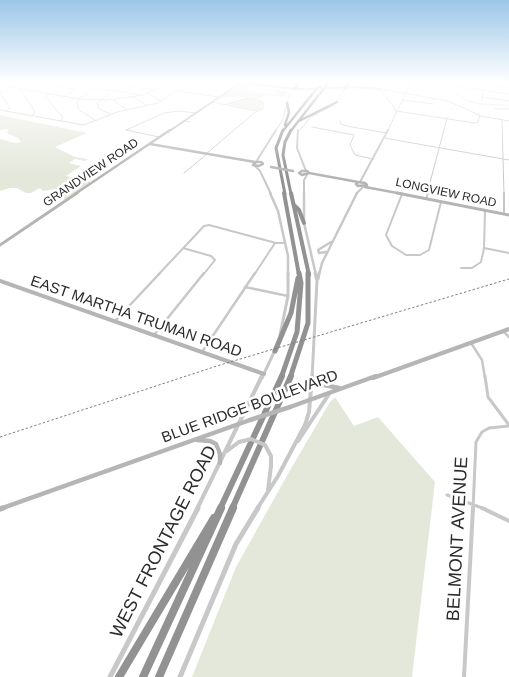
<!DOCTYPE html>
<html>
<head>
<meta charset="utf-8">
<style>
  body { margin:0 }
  canvas { display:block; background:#fff }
</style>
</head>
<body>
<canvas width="509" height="677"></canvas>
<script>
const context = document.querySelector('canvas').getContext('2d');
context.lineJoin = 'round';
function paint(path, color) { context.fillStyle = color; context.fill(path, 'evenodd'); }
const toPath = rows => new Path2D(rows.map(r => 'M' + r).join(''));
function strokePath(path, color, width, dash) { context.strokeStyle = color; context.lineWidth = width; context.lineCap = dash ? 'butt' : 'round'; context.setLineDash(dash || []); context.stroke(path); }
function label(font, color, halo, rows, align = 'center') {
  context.font = font + ' Helvetica,sans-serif'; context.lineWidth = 5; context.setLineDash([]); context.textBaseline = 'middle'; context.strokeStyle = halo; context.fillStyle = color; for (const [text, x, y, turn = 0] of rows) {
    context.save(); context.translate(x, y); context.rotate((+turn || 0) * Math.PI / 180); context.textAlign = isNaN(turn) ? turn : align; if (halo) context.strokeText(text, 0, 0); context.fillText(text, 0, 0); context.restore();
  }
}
paint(toPath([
  [240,84,252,86,247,91,274,94,276,92,265,89,268,88,289,91,284,97,266,95,260,98,237,96,217,99],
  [248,98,262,101,261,109,257,110,229,104],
  [0,115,87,133,55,147,75,157,88,159,85,161,75,159,69,163,81,166,66,176,91,182,64,200,60,195,53,193,57,190,55,189,43,191,40,188,31,193,26,193,17,188,10,188,0,191,0,139,15,143,21,142,18,138,8,134,7,132,9,129,0,130],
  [335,397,354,426,378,417,435,482,412,677,192,677,236,567,289,472,330,402]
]), '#e4e8da');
strokePath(toPath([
  [361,82,363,85],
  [437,82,466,100,479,104,505,105]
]), '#c7e0e7', 1);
strokePath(toPath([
  [144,82,165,85],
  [448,82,460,87,509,94],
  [455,82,509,88],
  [506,82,509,82],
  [0,83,4,82],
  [105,83,155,90],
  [40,84,74,89],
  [0,85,79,99,107,100,143,95,172,82],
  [268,86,277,82],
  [96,88,141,95],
  [380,89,448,101,481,116,509,121],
  [177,91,219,97],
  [0,93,23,82],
  [0,93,10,108,6,111],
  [148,93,161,101],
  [48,94,46,97,63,118,60,121],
  [65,96,82,84],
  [133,97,146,105],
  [482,97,509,101],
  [80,98,105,82],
  [79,99,77,103,79,110,95,120],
  [113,100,126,109],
  [403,100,434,104],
  [482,101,483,90],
  [212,102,257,111],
  [495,109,509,109],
  [0,110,84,125,117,112,158,103,190,82],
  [396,111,475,123,478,122,480,115],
  [110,114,99,109,97,103,111,91],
  [32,116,35,112,21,91,43,82],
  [502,120,504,194],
  [184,121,190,122],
  [340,121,341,124,346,126,387,133],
  [312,127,354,135,350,145,355,155,373,159],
  [126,130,164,113,179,111,196,113],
  [126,130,159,137],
  [384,138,509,160],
  [206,154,254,113,263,109,263,102,258,99,248,98,227,104],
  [184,173,207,154],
  [427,194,447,118]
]), '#c8c8c8', 1);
strokePath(toPath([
  [504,193,504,214],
  [402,194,386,235,392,246,406,255,420,255,429,250,441,202],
  [426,199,428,193],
  [183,248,211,256,215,260,203,275],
  [484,248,509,253],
  [461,268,472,268,481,262,484,248,485,210],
  [158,275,204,226,209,225,276,243,285,243],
  [254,275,275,243]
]), '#c8c8c8', 2);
strokePath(toPath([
  [245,287,288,296],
  [115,321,160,273],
  [503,331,509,337],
  [154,335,204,273],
  [471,343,482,360,485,378],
  [202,352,255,273]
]), '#c8c8c8', 2.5);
strokePath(toPath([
  [485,376,488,397,509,425],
  [447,495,485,509],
  [473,509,476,442,482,432,489,428,509,426]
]), '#c8c8c8', 3);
strokePath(toPath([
  [482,508,509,521],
  [464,677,473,508]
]), '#c8c8c8', 4);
strokePath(toPath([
  [374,82,394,107,396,113],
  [275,132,283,119,289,95,294,89],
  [298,132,311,117,334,105,345,88],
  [387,132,411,82]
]), '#c8c8c8', 1);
strokePath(toPath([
  [298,130,297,148,306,171],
  [256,162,276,130],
  [255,166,260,171,271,194],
  [360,182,388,130],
  [304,194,304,180,307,175],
  [356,194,363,187]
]), '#c8c8c8', 2);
strokePath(toPath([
  [270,193,278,211,288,256,288,275],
  [304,193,304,223,316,275],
  [326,252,319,253,318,250,331,242],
  [319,275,322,263,357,193]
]), '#c8c8c8', 2.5);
strokePath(toPath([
  [318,279,319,273],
  [280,335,288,296,288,273],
  [262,378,275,350],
  [312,378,317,281,315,273]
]), '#c8c8c8', 3);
strokePath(toPath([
  [298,441,329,394],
  [227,451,239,442],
  [268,490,271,466],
  [197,509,262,376],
  [257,509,278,476,305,425,309,412,312,376]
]), '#c8c8c8', 4);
strokePath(toPath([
  [110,677,198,508],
  [180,677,236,544,258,508]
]), '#c8c8c8', 5);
strokePath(toPath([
  [232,82,297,89,355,87,380,89],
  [168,132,240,83]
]), '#b5b5b5', 2);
strokePath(toPath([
  [150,144,255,162],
  [256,162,261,162,263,164,259,166,253,165,256,162],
  [302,171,307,171,309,173,302,175,299,173,302,171],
  [309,173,358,182],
  [358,182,365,183,367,185,358,186,356,184,358,182],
  [365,187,403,194],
  [75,194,170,130]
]), '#b5b5b5', 2.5);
strokePath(toPath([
  [397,193,509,215],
  [0,245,77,193]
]), '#b5b5b5', 3);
strokePath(toPath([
  [0,281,264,374],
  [373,378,509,329]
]), '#b5b5b5', 4);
strokePath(toPath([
  [312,377,319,384,339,388],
  [290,407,376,376],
  [197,440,210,441,216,444,220,454,220,463],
  [0,509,250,420]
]), '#b5b5b5', 4.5);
strokePath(toPath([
  [0,509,3,508]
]), '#b5b5b5', 5.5);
strokePath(toPath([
  [326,86,329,82],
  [345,88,349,82],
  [294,89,300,82],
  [299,121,337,102],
  [285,125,289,112,287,103],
  [282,132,314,92],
  [290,132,321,92]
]), '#929292', 2.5);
strokePath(toPath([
  [283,130,276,148,285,194],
  [291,130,285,142,283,155,291,194]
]), '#929292', 3);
strokePath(toPath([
  [284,193,299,275],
  [291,193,309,275],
  [294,205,299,210,304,223]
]), '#929292', 4);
strokePath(toPath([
  [275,351,291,313,298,278],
  [281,378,297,332,301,283,299,273],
  [290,378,308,323,308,273]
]), '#929292', 5);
strokePath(toPath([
  [220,509,282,376],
  [232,509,291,376]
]), '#929292', 6);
strokePath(toPath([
  [119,677,214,518],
  [143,677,221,508],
  [159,677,233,508]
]), '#929292', 8);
strokePath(toPath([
  [0,437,220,365,509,279]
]), '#808080', 1, [2.5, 2]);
strokePath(toPath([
  [239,442,251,439,265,445,271,456,271,466]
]), '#c8c8c8', 4);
strokePath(toPath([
  [271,167,293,171]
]), '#b5b5b5', 2.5);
strokePath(toPath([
  [250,420,290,407]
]), '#b5b5b5', 4.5);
strokePath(toPath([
  [314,92,320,86],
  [321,92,326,86]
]), '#929292', 2.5);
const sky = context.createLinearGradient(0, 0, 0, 177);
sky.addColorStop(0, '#9bc6e8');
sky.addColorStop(0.46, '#fff');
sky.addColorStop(1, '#ffffff00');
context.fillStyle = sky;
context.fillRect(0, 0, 509, 177);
label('12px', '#2b2b2b', '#fff', [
  ["GRANDVIEW ROAD",91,173,-34],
  ["LONGVIEW ROAD",446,193,12]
]);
label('15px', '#2b2b2b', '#fff', [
  ["EAST MARTHA TRUMAN ROAD",136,317,19],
  ["BLUE RIDGE BOULEVARD",250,407,-20]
]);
label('18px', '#2b2b2b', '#fff', [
  ["BELMONT AVENUE",458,539,-87],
  ["WEST FRONTAGE ROAD",164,542,-63]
]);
</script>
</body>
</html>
